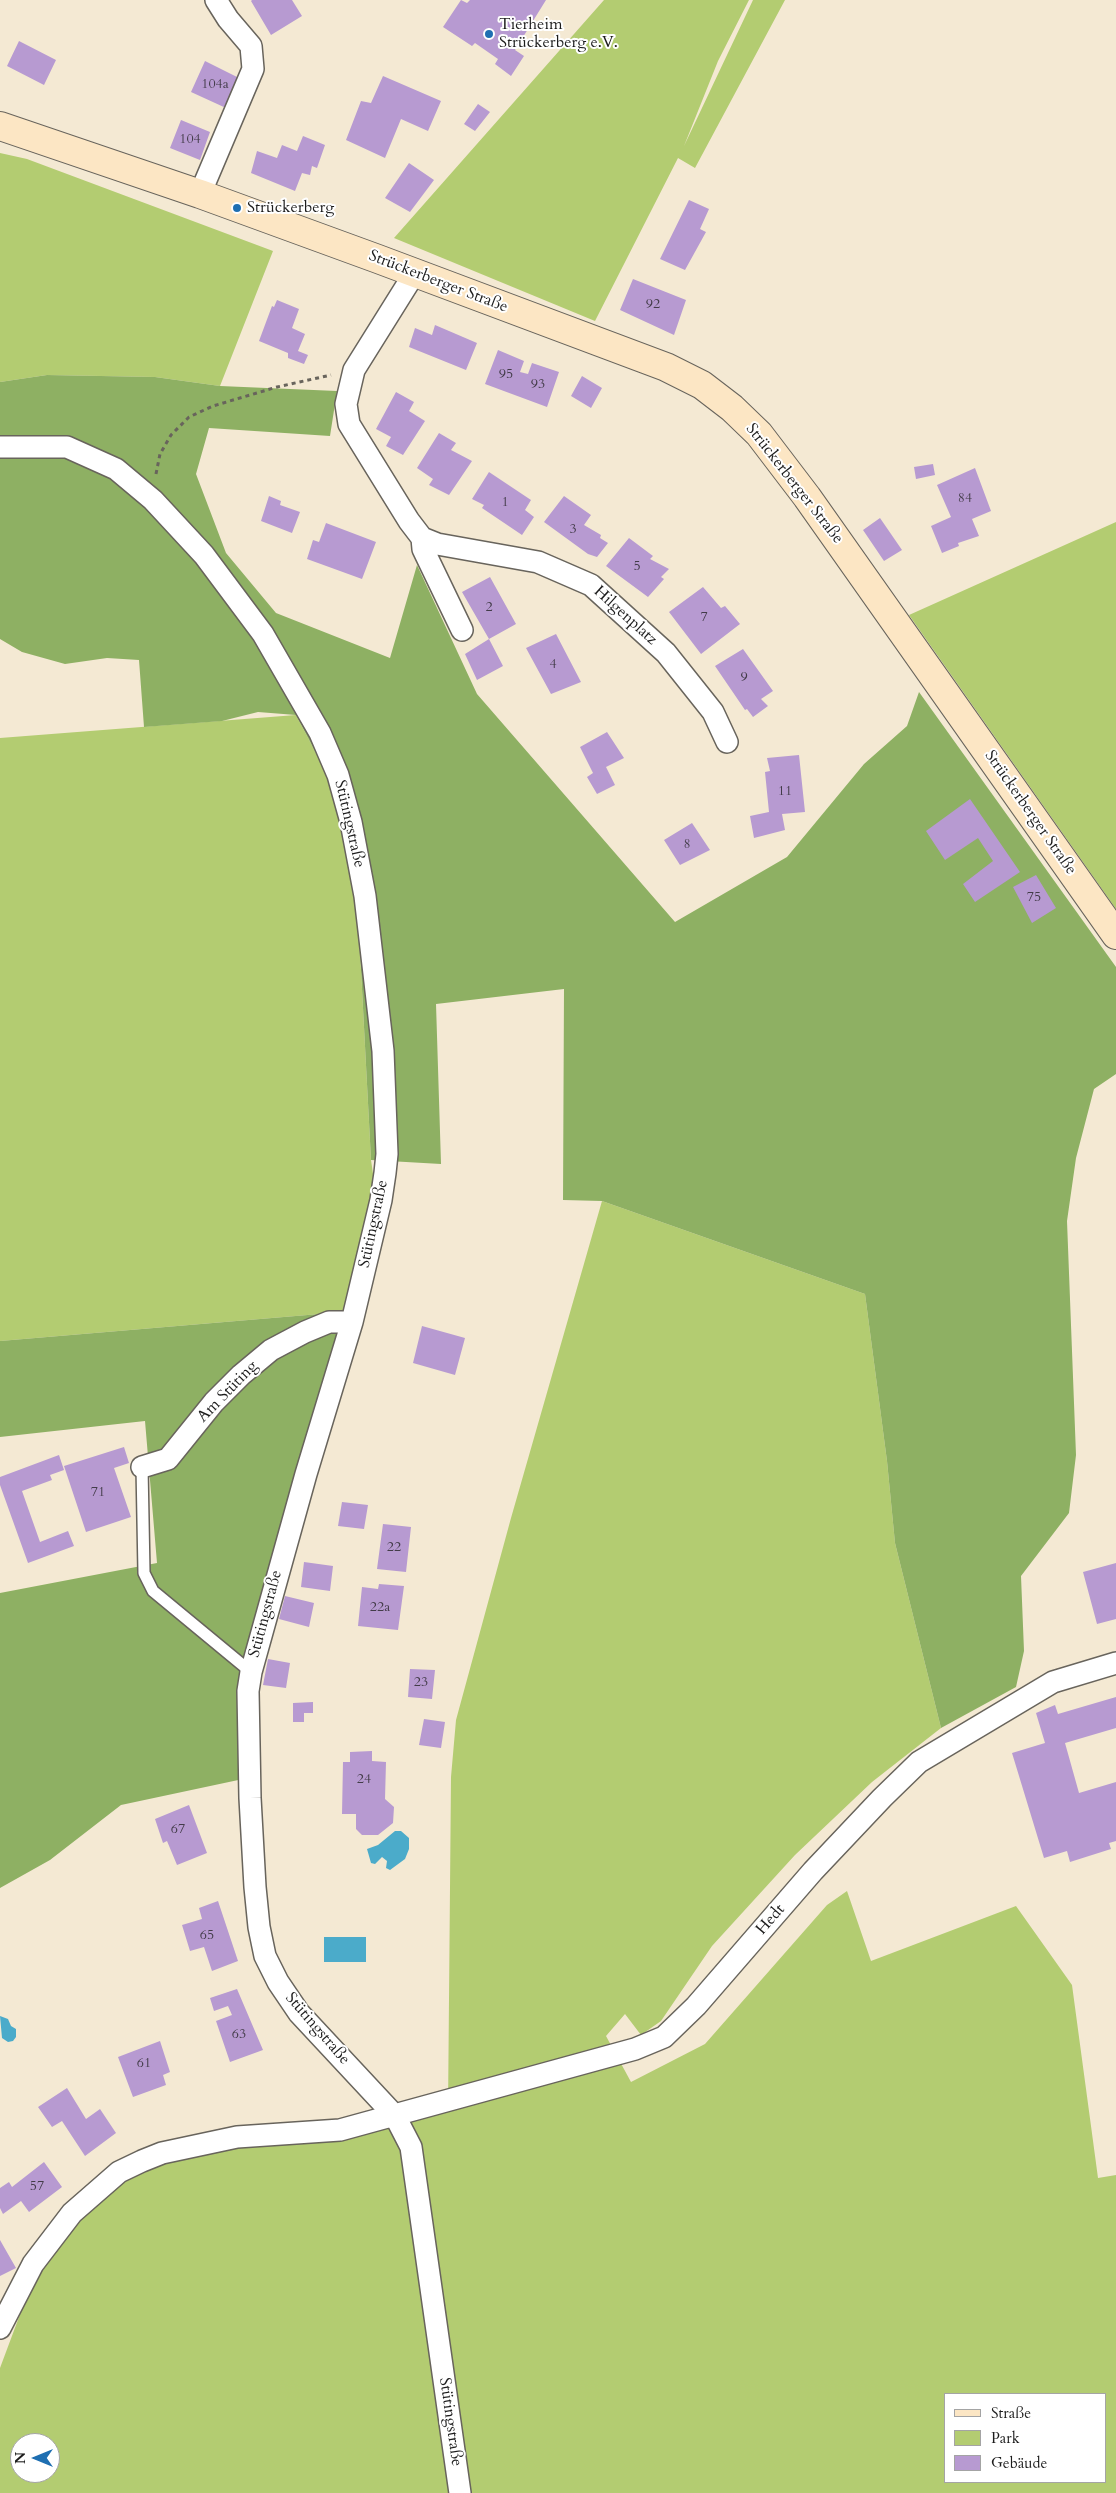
<!DOCTYPE html>
<html>
<head>
<meta charset="utf-8">
<style>
  body { margin:0 }
  #map { position:relative; width:1116px; height:2493px; overflow:hidden; background:#f4e9d3; font-family:Cardo,serif }
  canvas { display:block }
  .legend { position:absolute; left:944px; top:2393px; width:162px; height:90px; box-sizing:border-box; background:#fff; border:1px solid #a4a4a4; margin:0; padding:6px 9px; list-style:none; font-size:15px; color:#1c1c1c }
  .legend li { display:flex; align-items:center; gap:10px; height:25px }
  .legend b { width:25px; border:1px solid #a4a4a4 }
  .north { position:absolute; left:10px; top:2433px; width:50px; height:50px; box-sizing:border-box; background:#fff; border:1px solid #a4a4a4; border-radius:50%; rotate:270deg; font-size:14px; font-weight:700; line-height:20px; text-align:center; color:#1c1c1c }
  .north::after { content:''; display:block; margin:auto; width:18px; height:22px; background:#1f6fb2; clip-path:polygon(50% 0,100% 100%,50% 72%,0 100%) }
</style>
</head>
<body>
<div id="map">
<canvas width="1116" height="2493"></canvas>
<ul class="legend">
<li><b style="height:6px;background:#fce6c4"></b>Straße</li>
<li><b style="height:14px;background:#b3cc71"></b>Park</li>
<li><b style="height:14px;background:#b79ad1"></b>Gebäude</li>
</ul>
<div class="north">N</div>
</div>
<script>
const context = document.querySelector('canvas').getContext('2d');
context.lineJoin = 'round';
function paint(path, color) { context.fillStyle = color; context.fill(path, 'evenodd'); }
const toPath = rows => new Path2D(rows.map(r => 'M' + r).join(''));
function strokePath(path, color, width, dash) { context.strokeStyle = color; context.lineWidth = width; context.lineCap = dash ? 'butt' : 'round'; context.setLineDash(dash || []); context.stroke(path); }
function label(font, color, halo, rows, align = 'center') {
  context.font = font + ' Cardo,serif'; context.lineWidth = 4; context.setLineDash([]); context.textBaseline = 'middle'; context.strokeStyle = halo; context.fillStyle = color; for (const [text, x, y, turn = 0] of rows) {
    context.save(); context.translate(x, y); context.rotate((+turn || 0) * Math.PI / 180); context.textAlign = isNaN(turn) ? turn : align; if (halo) context.strokeText(text, 0, 0); context.fillText(text, 0, 0); context.restore();
  }
}
paint(toPath([
  [604,0,749,0,718,61,684,146,753,0,785,0,695,168,678,158,595,321,394,238],
  [0,153,27,159,273,251,220,386,155,377,47,375,0,382],
  [1116,522,1116,909,909,615],
  [296,715,333,786,358,913,371,1160,376,1194,343,1312,0,1341,0,738],
  [602,1201,865,1294,887,1461,895,1543,941,1728,872,1782,795,1855,712,1946,661,2021,641,2035,625,2014,606,2036,631,2082,705,2044,827,1905,847,1891,871,1961,1016,1906,1072,1985,1098,2178,1116,2175,1116,2493,0,2493,0,2368,25,2301,54,2248,106,2194,128,2179,164,2161,448,2110,451,1777,456,1720,511,1518],
  [945,2394,1105,2394,1105,2482,945,2482],
  [20,2443,50,2443,50,2473,20,2473]
]), '#b3cc71');
paint(toPath([
  [47,375,155,377,220,386,337,391,330,436,209,428,196,474,226,553,276,613,390,658,417,565,477,694,675,922,787,857,864,764,907,726,919,692,1116,967,1116,1074,1094,1089,1076,1158,1067,1221,1076,1455,1069,1513,1021,1576,1024,1651,1016,1687,941,1728,895,1543,887,1461,865,1294,602,1201,563,1200,564,989,436,1004,441,1164,371,1160,358,913,333,786,296,715,258,712,222,721,144,727,139,660,107,658,65,664,22,652,0,639,0,382],
  [343,1312,252,1637,243,1779,121,1805,50,1860,0,1888,0,1593,157,1563,145,1421,0,1437,0,1341]
]), '#8eb063');
paint(toPath([
  [395,1831,401,1831,409,1838,409,1849,405,1859,390,1870,386,1868,387,1861,382,1857,375,1864,371,1863,367,1849,378,1845],
  [324,1937,366,1937,366,1962,324,1962],
  [0,2016,8,2019,11,2026,16,2029,16,2037,13,2041,8,2042,2,2038]
]), '#4babca');
paint(toPath([
  [252,0,292,0,302,16,271,35,251,1],
  [461,0,467,3,470,0,546,0,515,50,524,56,511,76,495,64,498,59,475,43,472,46,443,27],
  [19,41,56,60,44,85,7,66],
  [205,61,239,78,226,108,191,92],
  [383,76,441,101,428,131,401,119,385,158,346,140,361,101,371,103],
  [478,104,490,112,475,131,464,124],
  [181,120,210,132,200,160,170,148],
  [303,136,325,145,317,168,312,166,310,175,302,173,295,191,251,173,257,151,277,158,282,145,297,151],
  [409,163,434,180,410,212,385,198],
  [689,200,709,209,700,229,706,232,685,270,660,259],
  [633,279,686,300,674,335,620,310],
  [277,300,299,309,292,328,305,334,298,351,308,355,304,364,288,358,288,353,259,341,272,306,274,307],
  [435,325,477,343,466,370,409,347,415,328,432,335],
  [498,350,524,361,520,372,528,374,532,363,559,372,547,407,485,384],
  [582,376,602,388,591,408,571,396],
  [396,392,414,402,409,411,425,421,403,455,386,446,391,437,376,429],
  [439,433,456,443,451,450,472,461,449,495,429,485,433,479,417,468],
  [933,464,935,475,916,479,914,467],
  [975,468,991,511,972,519,979,536,958,543,959,546,942,553,931,526,951,517,937,485],
  [489,472,531,500,525,510,534,517,522,535,482,508,484,505,472,499],
  [269,496,281,501,280,505,300,512,292,533,261,521],
  [564,496,591,515,584,525,601,535,600,538,608,543,597,557,588,554,544,522],
  [880,518,902,550,884,561,863,530],
  [326,523,376,542,362,579,307,559,313,540,319,542],
  [629,538,653,556,650,559,669,569,661,577,664,579,648,597,606,566],
  [490,577,516,624,489,639,462,592],
  [703,587,721,608,725,606,740,624,701,654,669,612],
  [556,634,581,682,551,694,526,648],
  [489,639,503,666,477,680,465,654],
  [743,649,773,691,761,699,768,706,753,717,747,709,745,710,715,666],
  [607,732,624,758,606,767,615,785,597,794,587,777,593,773,580,747],
  [799,755,805,812,782,814,785,830,754,838,750,816,769,812,765,772,770,771,767,758],
  [970,799,1020,872,975,902,963,884,993,861,978,838,945,860,926,831],
  [692,823,710,850,680,865,664,840],
  [1036,875,1056,908,1032,923,1013,887],
  [422,1326,465,1338,455,1375,413,1363],
  [124,1447,129,1463,114,1468,131,1517,86,1532,64,1466],
  [59,1455,64,1470,50,1475,52,1480,22,1491,40,1542,68,1531,74,1546,28,1563,0,1485,0,1477],
  [342,1502,368,1505,364,1529,338,1526],
  [383,1524,411,1527,406,1572,377,1569],
  [304,1562,333,1566,330,1591,301,1587],
  [1116,1563,1116,1619,1097,1624,1083,1572],
  [379,1584,404,1586,398,1630,358,1626,362,1587,378,1589],
  [285,1596,314,1603,309,1627,279,1619],
  [268,1659,290,1663,286,1688,263,1685],
  [410,1669,435,1670,432,1699,408,1697],
  [1116,1697,1116,1728,1065,1743,1079,1793,1116,1782,1116,1841,1109,1843,1111,1849,1070,1862,1067,1851,1044,1858,1012,1753,1045,1743,1036,1713,1055,1705,1058,1714],
  [313,1702,313,1713,304,1713,304,1722,293,1722,293,1703],
  [424,1719,445,1722,441,1748,419,1745],
  [372,1751,372,1761,386,1762,385,1799,394,1807,393,1823,378,1835,362,1835,356,1829,356,1814,342,1814,343,1762,350,1762,350,1752],
  [189,1805,207,1853,177,1865,167,1841,163,1843,155,1819],
  [218,1901,238,1961,212,1971,204,1947,190,1951,182,1925,202,1919,199,1908],
  [237,1989,263,2050,230,2062,216,2021,232,2015,228,2006,214,2011,210,1998],
  [160,2041,170,2072,163,2075,166,2085,133,2097,118,2057],
  [67,2088,86,2119,100,2109,116,2133,85,2156,62,2121,52,2127,38,2107],
  [44,2162,62,2187,29,2212,21,2201,3,2214,0,2208,0,2188,9,2182,12,2187],
  [0,2240,16,2268,0,2276]
]), '#b79ad1');
const service = toPath([
  [142,1467,144,1573,153,1591,251,1672]
]);
const minor = toPath([
  [200,194,253,69,251,46,228,19,216,0],
  [414,274,354,370,346,404,349,424,409,521,422,538,437,544,538,562,591,585,666,653,713,712,727,742],
  [0,447,67,447,116,469,153,500,204,555,263,634,320,733,338,775,351,822,365,896,383,1051,387,1154,385,1173,381,1200,352,1322,306,1474,251,1672,248,1691,250,1798,255,1887,259,1927,265,1956,278,1982,299,2013,395,2116,411,2147,460,2493],
  [422,538,423,549,462,630],
  [142,1467,168,1459,214,1402,241,1375,271,1350,305,1332,329,1322,352,1322],
  [0,2328,33,2264,72,2213,119,2172,142,2161,162,2153,237,2137,340,2130,635,2049,664,2037,696,2006,813,1871,882,1798,919,1762,1053,1682,1116,1663]
]);
const secondary = toPath([
  [0,126,200,194,378,259,666,367,702,385,732,408,759,434,807,497,1116,935]
]);
strokePath(service, '#68645c', 14);
strokePath(minor, '#68645c', 24);
strokePath(secondary, '#68645c', 30);
strokePath(toPath([
  [156,474,160,454,171,435,189,417,213,406,277,387,331,375]
]), '#68645c', 3, [4, 4]);
strokePath(service, '#fff', 11);
strokePath(minor, '#fff', 21);
strokePath(secondary, '#fce6c4', 28);
for (const [x, y, r, color] of [
  [489,34,5,"#1f6fb2"],
  [237,208,5,"#1f6fb2"]
]) { const dot = new Path2D(); dot.arc(x, y, r, 0, 2 * Math.PI); context.fillStyle = color; context.fill(dot); strokePath(dot, '#fff', 2); }
label('14px', '#433c49', null, [
  ["104a",215,85],
  ["104",190,140],
  ["92",653,305],
  ["95",506,375],
  ["93",538,385],
  ["84",965,499],
  ["1",505,503],
  ["3",573,530],
  ["5",637,567],
  ["2",489,608],
  ["7",704,618],
  ["4",553,665],
  ["9",744,678],
  ["11",785,792],
  ["8",687,845],
  ["75",1034,898],
  ["71",98,1493],
  ["22",394,1548],
  ["22a",380,1608],
  ["23",421,1683],
  ["24",364,1780],
  ["67",178,1830],
  ["65",207,1936],
  ["63",239,2035],
  ["61",144,2064],
  ["57",37,2187]
]);
label('16px', '#1c1c1c', '#fff', [
  ["Tierheim",499,25],
  ["Strückerberg e.V.",499,43],
  ["Strückerberg",247,208]
], 'left');
label('16px', '#1c1c1c', '#fff', [
  ["Strückerberger Straße",438,282,21],
  ["Strückerberger Straße",794,484,52],
  ["Hilgenplatz",625,616,42],
  ["Strückerberger Straße",1030,813,55],
  ["Stütingstraße",349,824,77],
  ["Stütingstraße",374,1224,-78],
  ["Am Stüting",228,1392,-46],
  ["Stütingstraße",266,1614,-75],
  ["Hedt",771,1920,-49],
  ["Stütingstraße",317,2029,49],
  ["Stütingstraße",450,2422,82]
]);
</script>
</body>
</html>
